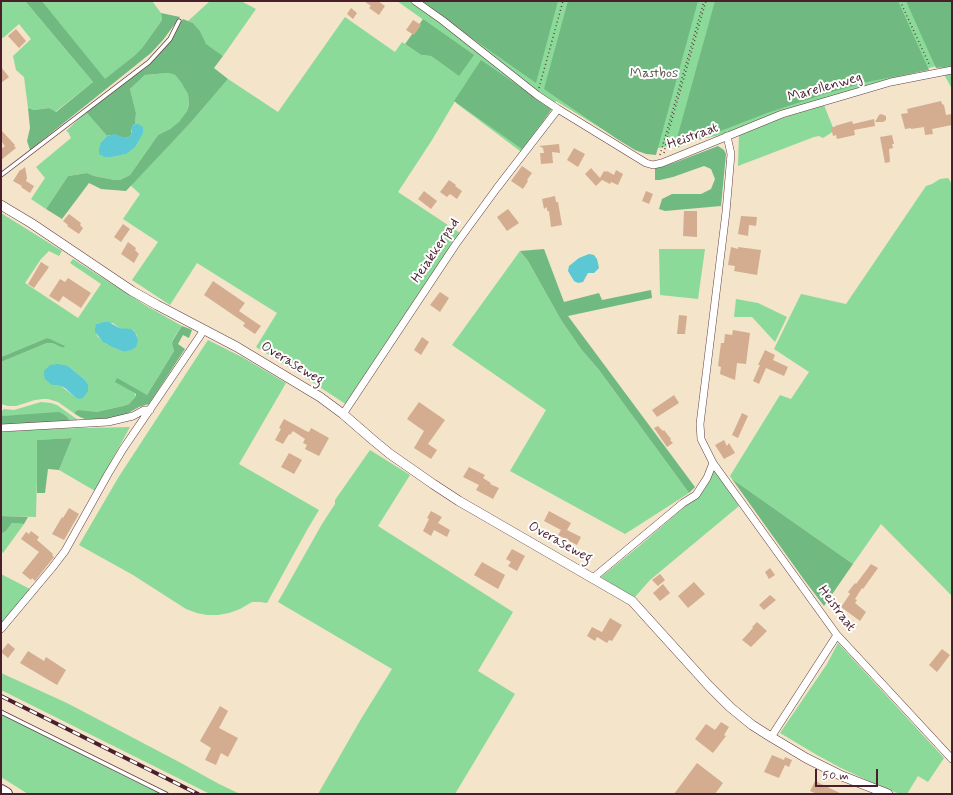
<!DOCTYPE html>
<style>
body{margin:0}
#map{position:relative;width:953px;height:795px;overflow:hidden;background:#f3e4ca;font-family:Mynerve,sans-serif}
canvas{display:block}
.frame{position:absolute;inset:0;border:2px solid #4a1f2b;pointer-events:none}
.scale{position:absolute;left:815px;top:769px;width:63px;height:18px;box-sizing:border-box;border:2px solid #4a1f2b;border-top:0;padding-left:5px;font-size:12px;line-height:14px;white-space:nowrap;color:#4a1f2b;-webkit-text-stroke:3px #fff;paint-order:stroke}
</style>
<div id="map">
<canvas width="953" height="795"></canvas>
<div class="frame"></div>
<div class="scale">50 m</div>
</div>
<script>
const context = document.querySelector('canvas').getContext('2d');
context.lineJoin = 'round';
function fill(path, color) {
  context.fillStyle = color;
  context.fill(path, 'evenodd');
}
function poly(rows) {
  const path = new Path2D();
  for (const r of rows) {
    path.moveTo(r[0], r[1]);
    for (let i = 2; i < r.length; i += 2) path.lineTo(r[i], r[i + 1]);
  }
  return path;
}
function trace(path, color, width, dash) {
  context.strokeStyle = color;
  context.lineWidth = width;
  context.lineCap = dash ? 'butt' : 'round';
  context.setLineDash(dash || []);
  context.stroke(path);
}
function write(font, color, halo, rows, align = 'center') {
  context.font = font + ' Mynerve,sans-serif';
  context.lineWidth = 4;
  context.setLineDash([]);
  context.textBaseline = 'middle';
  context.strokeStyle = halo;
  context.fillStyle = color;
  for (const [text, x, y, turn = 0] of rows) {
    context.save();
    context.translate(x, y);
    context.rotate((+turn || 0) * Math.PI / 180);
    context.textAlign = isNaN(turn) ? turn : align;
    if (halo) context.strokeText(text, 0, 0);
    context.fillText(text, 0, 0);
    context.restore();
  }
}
fill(poly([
 [1,1,25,1,93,82,55,112,49,108,34,110,28,108,24,77,16,70,13,56,31,39,19,24,3,38,1,36],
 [42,1,152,1,161,13,162,20,142,48,134,56,105,80],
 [210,1,241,1,256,9,223,56,205,44,200,31,193,23,188,21],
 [397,1,952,1,952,89,939,65,716,136,640,152,556,101,524,154,456,103,465,88,464,86,432,140,398,192,460,233,347,405,300,374,256,347,277,313,197,263,170,305,132,280,158,242,123,219,140,194,130,185,193,120,228,79,278,112,345,17,395,52,402,42,421,55,431,56,458,75,435,28],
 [168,73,175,75,182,82,188,94,189,105,187,111,179,123,170,129,158,135,130,175,120,180,115,180,94,176,87,173,68,176,46,209,31,199,45,178,36,167,71,138,68,132,66,131,86,112,107,136,101,142,105,157,112,157,125,154,138,124,135,124,136,113,130,89,145,75],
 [824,105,834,130,831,133,823,138,819,136,814,137,738,166,739,134,773,121],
 [948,178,952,184,952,596,881,524,853,564,732,479,730,476,780,395,791,399,809,372,774,349,801,294,846,304,926,186,932,184,940,179],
 [1,213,62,251,59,256,49,251,41,259,25,283,78,318,101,284,70,263,73,259,145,305,182,326,173,339,172,344,174,351,147,395,116,382,134,393,136,396,129,404,123,406,96,412,75,412,75,414,58,402,48,399,43,399,35,400,16,406,8,406,1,404,1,362,47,343,52,343,63,348,64,346,47,338,1,357],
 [98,323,113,323,119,328,133,330,135,332,137,336,134,349,124,352,106,344,97,336,95,328,97,324],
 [68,366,84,379,88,384,88,387,75,397,61,386,52,385],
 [659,249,705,249,698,299,660,295],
 [520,251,528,261,561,320,581,349,599,370,689,493,625,534,510,471,546,410,452,345],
 [736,299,758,303,787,317,775,342,752,317,734,317],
 [208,340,242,357,286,383,239,464,319,510,307,530,267,603,260,602,252,602,240,609,229,613,218,615,207,615,197,613,186,609,133,575,79,545,118,478],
 [41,402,51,403,57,405,78,420,70,421,28,415,1,416,1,412,4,409,14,410],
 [130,427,95,491,59,470,72,438,38,440,36,517,1,516,1,432,38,429],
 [370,450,410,475,378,526,513,612,478,671,515,694,455,794,318,794,361,719,392,669,278,602,322,524,335,504,335,500],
 [714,468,739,506,650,580,634,598,601,577,638,547,705,489],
 [12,523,24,524,3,553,1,551,1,534,6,531],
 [1,574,30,589,1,625],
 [838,643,944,758,928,782,918,776,907,794,900,794,879,786,839,767,817,755,780,733,827,664],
 [1,673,67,703,181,763,219,784,240,794,210,794,1,690],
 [1,714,126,777,161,794,28,794,1,777]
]), '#8bda99');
fill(poly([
 [25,1,42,1,105,79,134,56,142,48,162,20,161,13,180,17,163,40,151,53,30,150,27,141,30,128,28,108,34,110,49,108,56,112,93,82],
 [419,1,558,1,536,83],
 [568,1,698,1,656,155,646,154,635,150,617,139,544,89],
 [715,1,898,1,929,70,867,82,825,94,767,113,674,149],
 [906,1,952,1,952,66,936,68],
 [183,19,193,23,200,31,206,44,223,56,214,68,228,79,193,120,126,191,101,189,89,183,62,219,46,209,68,176,87,173,94,176,115,180,120,180,130,175,158,135,170,129,179,122,187,111,189,105,188,94,181,82,175,75,168,73,145,75,130,89,136,113,135,124,133,125,131,131,132,134,129,137,126,138,109,135,107,136,86,112,154,56,167,42],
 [423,19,474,55,459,76,431,56,421,55,405,44],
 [481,60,552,109,522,149,454,101],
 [718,146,724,150,726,154,721,206,665,211,659,209,662,199,672,194,701,194,711,189,715,179,711,169,704,166,673,177,660,180,655,180,655,167,665,166,679,161],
 [544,249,564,302,599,293,602,300,651,290,652,298,568,316,695,487,689,493,599,370,581,349,561,320,528,261,520,251],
 [182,326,190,329,192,330,189,338,183,335,178,344,185,349,149,404,139,407,123,416,105,419,85,419,80,417,75,414,75,412,78,410,96,412,123,406,129,404,136,396,136,394,115,382,117,378,147,395,174,351,172,344,173,340],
 [47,338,50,339,65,346,63,348,52,343,47,343,1,362,1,357],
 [59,412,63,414,67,417,70,421,1,425,1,416],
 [72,438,59,470,48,469,45,493,37,493,37,440],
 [732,479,853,564,824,606,805,581],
 [1,516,28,517,24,524,12,523,6,531,1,534]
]), '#70ba81');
fill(poly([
 [135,124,138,124,143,127,143,133,135,147,126,154,112,157,105,157,99,154,99,149,101,142,107,136,114,134,126,138,129,137,132,134,131,127],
 [589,254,594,255,597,259,599,268,594,273,588,273,583,282,578,283,574,281,568,271,569,266,579,258],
 [104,322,109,322,119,328,131,329,135,332,138,340,136,347,132,350,124,352,110,346,103,342,95,332,95,328,96,324],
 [58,364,68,366,84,379,88,384,88,391,83,398,79,399,75,397,65,388,61,386,52,385,45,379,44,375,44,371,50,365]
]), '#5cc8d3');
fill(poly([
 [364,1,378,1,385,6,379,15,369,8,371,6],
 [351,8,357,13,353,19,347,14],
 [413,20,421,25,414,35,406,30],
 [16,29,26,41,19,48,8,36],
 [1,67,9,77,1,83],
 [941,101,942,104,944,105,946,115,952,114,952,125,932,129,933,134,925,135,924,127,911,129,911,128,905,129,901,114,908,113,907,109],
 [881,114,886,116,886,120,883,122,875,122,879,115],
 [874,119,875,126,854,130,855,135,837,139,836,135,833,136,831,127,835,127,835,126,852,121,853,124],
 [1,130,15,145,14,146,16,148,1,160,1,149,5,146,1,141],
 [892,135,894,144,892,144,893,148,889,149,890,162,885,163,880,137],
 [559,144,560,153,552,152,553,163,541,164,540,153,544,153,543,148,539,146],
 [574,148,585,154,578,167,567,160],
 [522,166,532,173,527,180,528,181,523,189,511,181],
 [25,167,27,178,26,181,34,186,30,193,21,187,22,186,13,181,20,170,21,170],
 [591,168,600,178,604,171,606,172,607,171,614,175,616,170,623,174,618,185,611,182,610,184,602,180,596,186,585,174],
 [449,180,456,185,455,186,462,191,457,199,450,194,447,197,440,192],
 [424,191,437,201,431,209,418,199],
 [646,191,653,194,649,204,642,201],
 [555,196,556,202,558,202,562,225,551,227,549,211,547,211,547,207,544,209,542,199],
 [508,209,519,223,507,231,497,217],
 [684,211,697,211,697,237,683,236],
 [69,214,81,223,80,225,83,228,79,234,67,226,68,225,63,221],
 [741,216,757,217,756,226,749,225,748,236,738,234],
 [123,224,130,229,121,242,114,237],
 [128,242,136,248,135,250,139,254,134,263,121,254],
 [731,247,738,249,738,247,761,250,757,275,734,271,735,266,728,265],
 [41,262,49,267,34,288,28,284],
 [68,278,91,293,81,308,63,296,59,302,49,296,60,279,65,282],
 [213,281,245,303,239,311,261,326,255,334,243,326,245,323,204,295],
 [440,292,449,298,440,312,430,305],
 [679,315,687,316,685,334,677,334],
 [733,330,750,333,746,364,737,363,735,380,720,374,721,367,718,366,721,343,724,343,725,334,732,335],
 [422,337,429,342,421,355,414,350],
 [765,350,775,355,773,360,788,367,784,376,766,368,759,384,753,381,760,365,758,365],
 [674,395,679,403,657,417,652,410],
 [419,402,445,420,428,444,437,450,431,459,414,448,424,431,407,419],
 [742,413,748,416,738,438,732,435],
 [284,419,306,431,309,432,311,428,329,438,319,456,305,449,307,445,303,443,305,439,293,431,290,435,289,434,283,444,275,440,281,429,279,428],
 [658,426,663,431,664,430,671,439,670,440,673,443,667,447,654,428],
 [724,440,727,446,729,443,735,453,724,459,715,445],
 [289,453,302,460,294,474,281,467],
 [469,467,485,475,483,478,491,483,490,484,499,488,493,499,476,490,479,485,463,477],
 [69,508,79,514,64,540,52,534,62,517,63,518],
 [431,511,442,517,438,523,450,530,447,537,434,530,431,536,423,531,429,519,427,518],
 [549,511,571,523,567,530,581,537,577,545,558,535,561,530,544,521],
 [31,531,39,537,37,540,53,554,52,555,54,557,35,581,32,578,31,580,22,573,39,552,21,539,26,532,29,534],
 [512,549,525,556,517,571,508,566,511,562,506,559],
 [482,562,505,575,498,589,474,575],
 [871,564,878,568,863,589,862,588,855,599,857,600,855,603,866,612,860,621,841,607,850,594,848,592,855,583,856,584],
 [770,568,775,575,769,579,765,572],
 [660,574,665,580,658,586,652,580],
 [694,582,705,594,688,608,678,596],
 [663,584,670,593,660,601,653,593],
 [770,595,776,600,764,610,759,605],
 [610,618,622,625,612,641,609,640,607,643,597,637,595,641,587,636,592,627,602,632],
 [757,622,767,631,751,647,742,640,753,628,752,627],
 [8,643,15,649,8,658,1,652],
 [942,649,950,655,937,672,929,665],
 [28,651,44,661,46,657,66,670,57,685,20,663],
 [220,706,228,711,219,728,238,738,228,757,221,753,216,765,205,760,211,748,200,741],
 [721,722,729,727,724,735,726,736,713,753,695,739,706,724,715,730],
 [772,755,784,760,785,757,792,760,789,767,785,765,779,778,764,772],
 [697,763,723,783,715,794,674,794],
 [815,781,842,794,817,794,810,791]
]), '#d4ad90');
const service = poly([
 [1,175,149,62,170,39,179,21],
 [1,712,166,794]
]);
const minor = poly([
 [415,1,442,20,537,95,558,109,646,163,653,165,662,163,782,114,891,82,952,70],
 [727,136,731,154,726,212,700,424,701,439,713,463,837,635,952,759],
 [343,414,456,244,497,188,558,109],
 [1,428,108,422,133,416,144,410,150,410],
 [593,578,683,503,696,495,707,478,713,463],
 [1,629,52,568,65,551,108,474,123,449,204,330],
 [771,737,837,635]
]);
const tertiary = poly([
 [1,205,31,223,132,291,157,305,237,347,320,397,343,414,373,440,390,454,433,484,459,501,632,601,709,686,730,707,752,725,771,737,806,758,842,776,888,794]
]);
const motorway = poly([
 [1,791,6,794]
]);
trace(service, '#633d43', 5);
trace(minor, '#633d43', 8);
trace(tertiary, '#633d43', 10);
trace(motorway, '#633d43', 14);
trace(poly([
 [900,1,930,66],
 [539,88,563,1],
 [664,153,669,130,706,1],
 [660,155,704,1]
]), '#633d43', 1.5, [1, 3]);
trace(service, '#fff', 3.5);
trace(minor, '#fff', 7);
trace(tertiary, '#fff', 9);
trace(motorway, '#fff', 12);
const rail = poly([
 [1,696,198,794]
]);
trace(rail, '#4a1f2b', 4);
trace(rail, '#fff', 2.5, [8]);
write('14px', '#5e574c', '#fff', [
 ["Mastbos",654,74]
]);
write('14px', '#4a1f2b', '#fff', [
 ["Marellenweg",825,88,-16],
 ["Heistraat",693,137,-20],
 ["Heiakkerpad",436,251,-56],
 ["Overaseweg",292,364,31],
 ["Overaseweg",560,543,29],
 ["Heistraat",836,609,53]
]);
</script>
